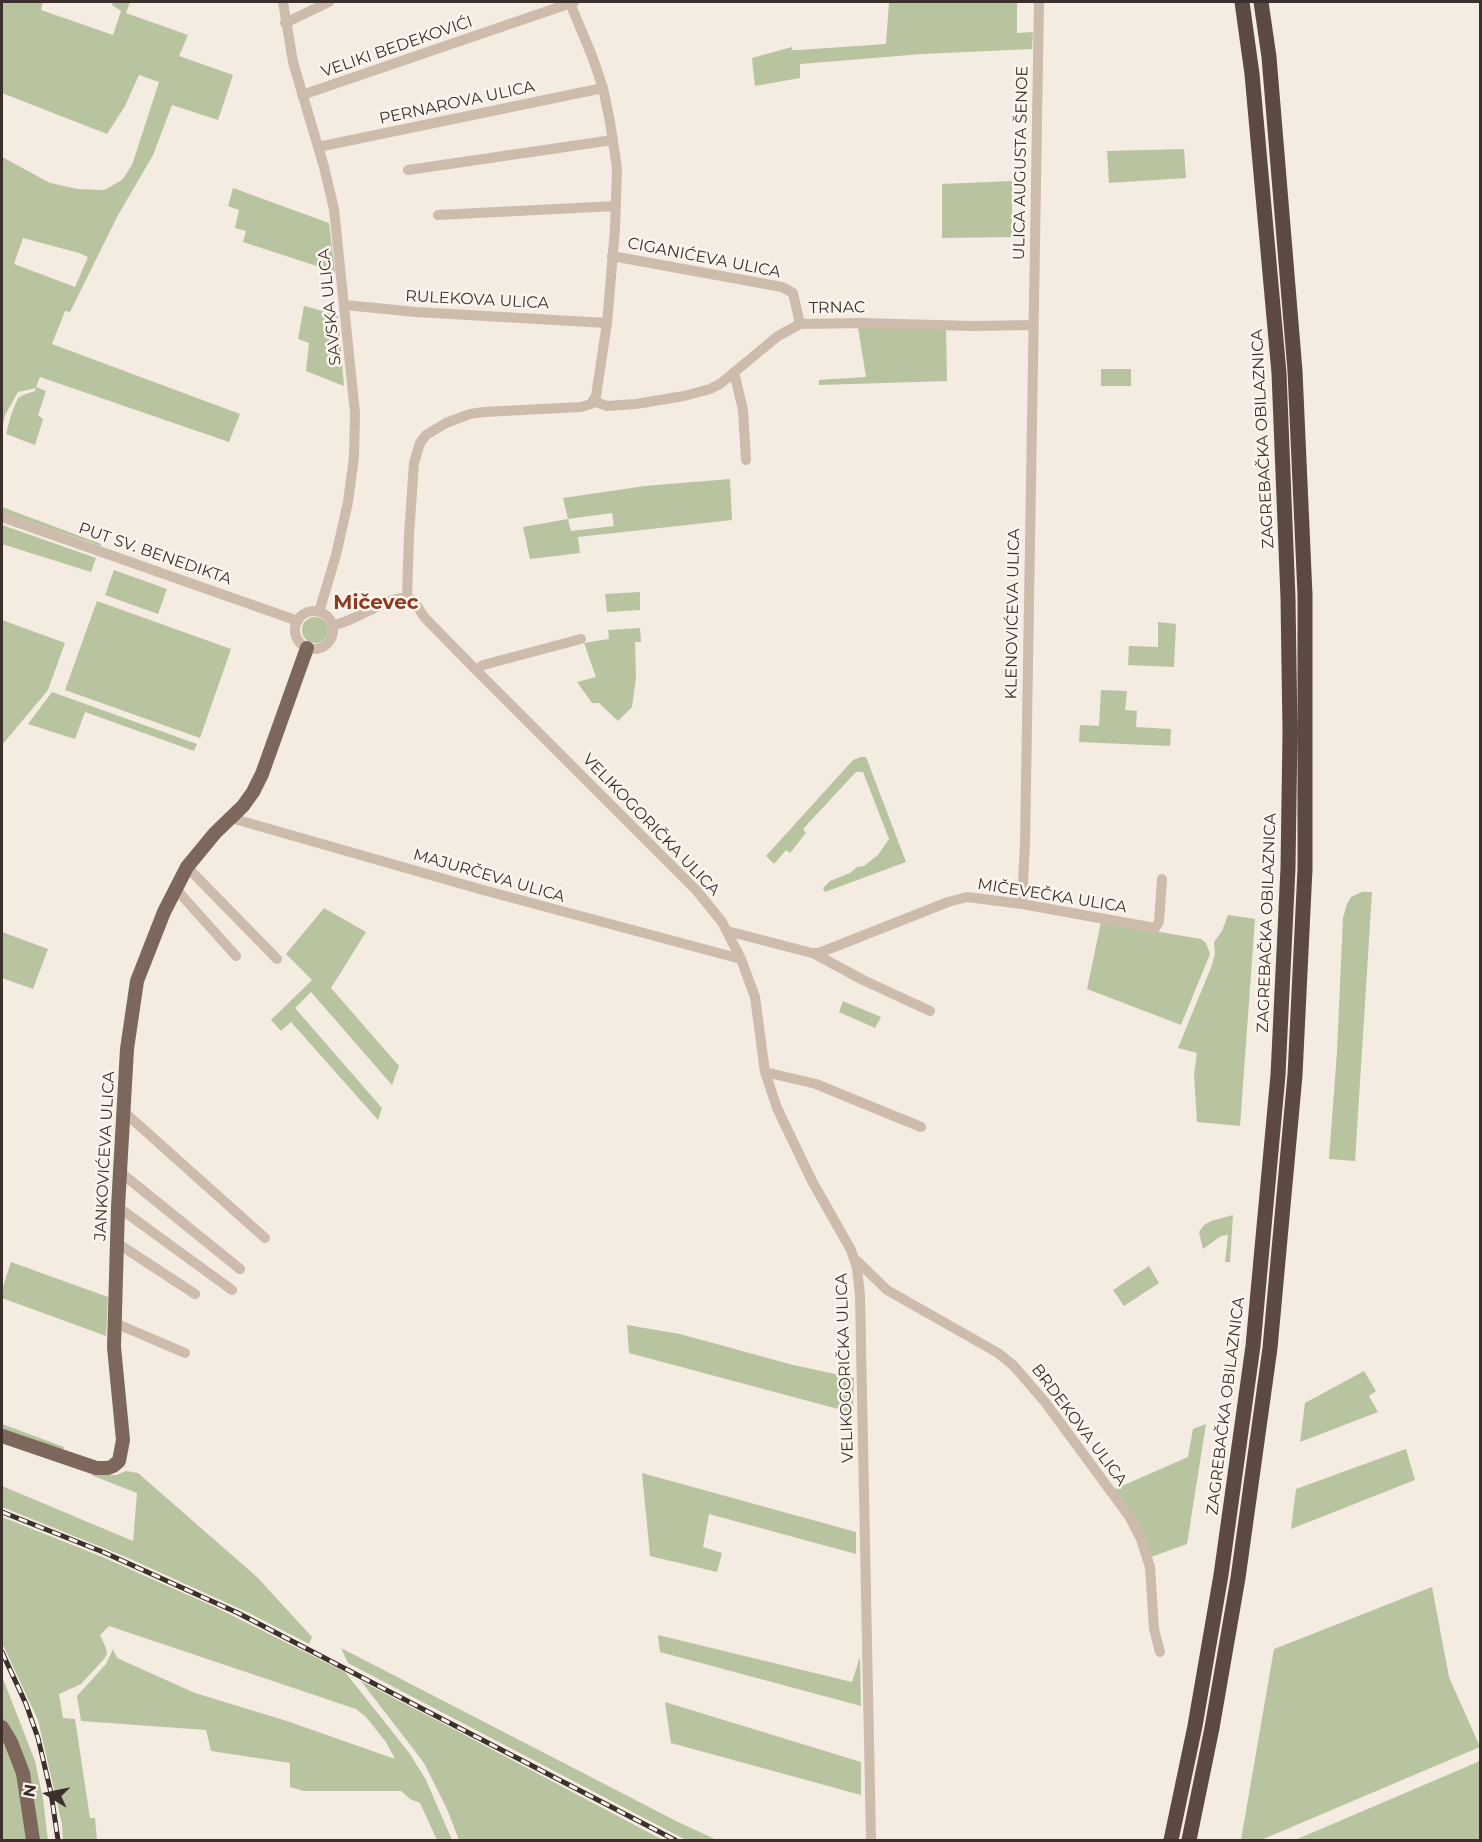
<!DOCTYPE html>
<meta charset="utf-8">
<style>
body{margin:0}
#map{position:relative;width:1482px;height:1842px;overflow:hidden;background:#f4ebe1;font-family:Montserrat,sans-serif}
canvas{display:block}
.frame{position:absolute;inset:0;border:3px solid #3b302b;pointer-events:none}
.north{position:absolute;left:18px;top:1764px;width:60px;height:60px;-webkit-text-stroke:4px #fbf5ee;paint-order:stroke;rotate:280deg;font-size:16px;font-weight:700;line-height:24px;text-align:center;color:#3b302b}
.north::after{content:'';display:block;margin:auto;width:21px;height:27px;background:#3b302b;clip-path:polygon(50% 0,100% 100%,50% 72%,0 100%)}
</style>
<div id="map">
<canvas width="1482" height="1842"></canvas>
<div class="frame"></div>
<div class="north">N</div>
</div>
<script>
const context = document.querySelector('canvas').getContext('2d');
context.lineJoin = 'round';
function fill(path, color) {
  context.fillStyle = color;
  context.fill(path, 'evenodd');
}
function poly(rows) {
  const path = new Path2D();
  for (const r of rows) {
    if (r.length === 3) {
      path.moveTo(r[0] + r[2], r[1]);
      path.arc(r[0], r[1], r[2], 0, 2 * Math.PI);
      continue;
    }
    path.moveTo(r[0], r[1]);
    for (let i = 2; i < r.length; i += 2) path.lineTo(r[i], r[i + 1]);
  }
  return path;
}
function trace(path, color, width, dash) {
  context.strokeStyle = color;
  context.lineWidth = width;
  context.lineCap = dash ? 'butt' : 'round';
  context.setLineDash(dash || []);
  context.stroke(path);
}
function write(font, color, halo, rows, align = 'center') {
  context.font = font + ' Montserrat,sans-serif';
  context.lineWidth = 5;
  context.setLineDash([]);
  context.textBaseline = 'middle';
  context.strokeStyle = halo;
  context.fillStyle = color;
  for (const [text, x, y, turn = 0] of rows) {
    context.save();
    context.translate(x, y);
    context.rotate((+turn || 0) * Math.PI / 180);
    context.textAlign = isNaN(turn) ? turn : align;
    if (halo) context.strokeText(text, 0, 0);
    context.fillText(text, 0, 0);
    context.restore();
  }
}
fill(poly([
 [2,2,43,2,41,10,113,35,121,11,112,5,113,2,130,2,126,13,188,35,179,56,233,75,218,120,172,105,153,155,117,217,70,312,65,311,52,344,240,414,229,442,40,377,36,387,46,391,38,415,43,419,35,445,6,434,11,415,18,398,23,395,35,391,36,388,18,392,5,415,2,429,2,157,50,183,78,189,104,190,122,180,132,165,159,82,139,75,125,106,107,134,2,93],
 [23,238,79,253,88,257,75,287,14,264],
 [889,2,1017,2,1017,33,1033,32,1032,49,922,54,800,64,800,78,755,86,752,58,792,47,792,50,799,50,886,44],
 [1184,149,1186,178,1109,183,1107,151],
 [1012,181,1012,237,942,238,942,184],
 [233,188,329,223,335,272,243,242,246,231,235,228,239,210,228,206],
 [304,306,338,315,344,386,306,371,309,343,298,339],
 [858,327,946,328,947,381,819,385,819,380,866,377],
 [1101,369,1131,369,1131,386,1101,386],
 [730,479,732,520,578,537,580,553,530,559,523,527,568,519,563,498,645,486],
 [612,513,614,526,571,531,568,519],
 [2,507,101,544,101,546,2,512],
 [2,525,96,558,91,572,2,544],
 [114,570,167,589,158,614,105,595],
 [640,592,640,610,607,612,605,594],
 [97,601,231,649,200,738,65,690],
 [315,630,13],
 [2,620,65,643,48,690,2,745],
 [1158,622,1176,624,1174,667,1128,665,1129,646,1158,647],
 [640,628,641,642,635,642,636,678,632,707,618,721,599,703,592,703,577,682,596,677,584,643,609,639,608,630],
 [1101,690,1127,691,1125,710,1137,711,1136,727,1171,729,1170,746,1079,742,1080,725,1099,726],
 [52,692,197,744,194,751,85,712,75,739,28,724],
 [861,757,866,757,906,862,825,892,823,888,830,881,850,873,857,867,864,866,878,855,889,839,863,772,856,772,803,829,806,833,790,853,786,850,774,864,766,856,853,760],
 [1362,892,1372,892,1355,1161,1329,1159,1337,1052,1343,918,1347,904,1351,897],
 [324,908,366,932,331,988,399,1066,392,1085,311,992,295,1008,382,1108,378,1120,291,1022,281,1031,271,1020,312,980,286,954],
 [1228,915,1255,919,1240,1126,1197,1122,1194,1074,1197,1053,1178,1048,1212,965,1215,954,1214,942,1222,931],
 [1101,922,1201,939,1206,943,1210,954,1181,1025,1087,989],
 [2,932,48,949,33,989,2,978],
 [843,1001,881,1017,875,1028,839,1012],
 [1233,1215,1230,1262,1225,1262,1228,1235,1221,1236,1203,1249,1199,1232,1204,1225,1211,1221],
 [11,1262,108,1297,106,1336,2,1298,2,1290],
 [1149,1266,1159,1283,1124,1306,1113,1290],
 [627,1325,680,1334,793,1365,854,1378,853,1413,629,1353],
 [1364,1371,1376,1391,1369,1396,1378,1412,1300,1442,1305,1403],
 [2,1424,64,1447,63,1451,2,1430],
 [1206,1424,1187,1544,1151,1557,1115,1489,1188,1457,1193,1429],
 [1406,1449,1415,1480,1291,1529,1296,1489],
 [126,1471,138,1473,257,1577,312,1637,309,1644,249,1613,126,1557,2,1507,2,1486,133,1541,137,1493,91,1475,116,1475],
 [642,1473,856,1532,856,1554,709,1514,703,1547,722,1553,717,1572,650,1556],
 [2,1517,100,1556,215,1607,345,1672,410,1754,426,1780,452,1840,437,1840,420,1803,410,1799,401,1791,304,1791,290,1787,290,1763,211,1751,206,1730,81,1721,77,1696,106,1664,113,1649,117,1658,195,1693,287,1721,395,1759,386,1742,366,1717,356,1709,109,1626,100,1635,106,1648,107,1654,104,1659,81,1684,59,1694,63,1718,75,1719,90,1818,95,1818,97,1840,63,1840,62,1824,38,1720,2,1643],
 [1432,1587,1449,1677,1480,1747,1261,1840,1241,1840,1274,1649],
 [658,1635,852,1682,860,1657,861,1706,660,1652],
 [341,1648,678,1822,717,1840,686,1840,363,1671,348,1663],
 [2,1676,35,1761,43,1799,48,1840,38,1840,7,1724,2,1718],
 [361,1681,459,1732,663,1840,459,1840,447,1809,424,1763],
 [665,1702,861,1762,861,1795,671,1743],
 [2,1738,14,1762,21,1792,28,1840,2,1840],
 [1480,1761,1480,1840,1295,1840]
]), '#b8c4a0');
trace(poly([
 [283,2,293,62,324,167,334,209,355,413,354,457,348,502,336,555,319,612],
 [285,23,329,2],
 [302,95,574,2],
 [318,147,603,88],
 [408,170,613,140],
 [438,215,616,206],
 [612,256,782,287,793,293,800,324],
 [345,305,416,312,607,323],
 [734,372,743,410,746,460],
 [593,401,607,406,636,404,684,396,710,389,720,384,778,336,800,324,860,323,974,326,1033,325],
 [2,517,298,621],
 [407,597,413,600,425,618,476,670,697,891,722,922,741,959,755,997,765,1072,777,1108,812,1181,851,1250,857,1268,860,1296,871,1840],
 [407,597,409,535,414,463,420,443,426,435,446,423,470,414,484,412,581,407,591,404,596,396,607,323,615,229,617,168,610,122,603,88,592,56,570,3],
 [314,630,19],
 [332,626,347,621,392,600,407,597],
 [476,670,483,665,581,639],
 [231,818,483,890,741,959],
 [187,867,277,959],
 [175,888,236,956],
 [1022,904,1025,843,1039,2],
 [727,931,812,953,819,953,948,902,967,897,1022,904,1155,928,1159,922,1162,879],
 [813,953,863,980,930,1011],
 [765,1072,816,1084,921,1127],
 [123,1111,265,1238],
 [120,1172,240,1269],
 [118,1207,232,1290],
 [117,1243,195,1294],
 [856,1260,887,1290,998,1353,1013,1365,1045,1402,1129,1516,1141,1539,1150,1567,1154,1629,1160,1652],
 [115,1323,185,1353]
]), '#cdbbac', 10);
trace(poly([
 [2,1436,96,1468,108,1468,113,1466,119,1461,123,1440,114,1347,118,1207,127,1049,137,981,164,912,187,867,215,833,243,806,253,792,262,774,307,648],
 [2,1727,11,1742,23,1773,33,1840]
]), '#7d675c', 14);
trace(poly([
 [1171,1840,1195,1726,1221,1575,1253,1346,1278,1075,1288,868,1290,732,1288,598,1279,373,1252,74,1242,2],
 [1189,1840,1212,1728,1238,1578,1270,1348,1295,1075,1305,869,1305,595,1295,371,1269,57,1261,2]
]), '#5c4a42', 15);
const rail = poly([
 [2,1512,103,1552,238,1613,675,1840],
 [2,1652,26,1704,38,1738,51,1793,58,1840]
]);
trace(rail, '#3b302b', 5);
trace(rail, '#fbf5ee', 3, [9]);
write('16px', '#3b302b', '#fbf5ee', [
 ["VELIKI BEDEKOVIĆI",397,47,-19],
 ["PERNAROVA ULICA",457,103,-12],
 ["ULICA AUGUSTA ŠENOE",1021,163,-89],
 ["CIGANIĆEVA ULICA",704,258,11],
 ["RULEKOVA ULICA",477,300,3],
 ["SAVSKA ULICA",330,307,-96],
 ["TRNAC",837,308,-1],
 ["ZAGREBAČKA OBILAZNICA",1263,439,-93],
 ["PUT SV. BENEDIKTA",155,554,19],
 ["KLENOVIĆEVA ULICA",1013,614,-89],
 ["VELIKOGORIČKA ULICA",651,825,46],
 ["MAJURČEVA ULICA",489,876,16],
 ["MIČEVEČKA ULICA",1052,896,9],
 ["ZAGREBAČKA OBILAZNICA",1267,923,-88],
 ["JANKOVIĆEVA ULICA",105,1156,-87],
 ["VELIKOGORIČKA ULICA",845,1368,-92],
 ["ZAGREBAČKA OBILAZNICA",1226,1406,-83],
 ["BRDEKOVA ULICA",1079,1425,53]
]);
write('bold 20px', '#8c3b22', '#fbf5ee', [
 ["Mičevec",376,603]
]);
</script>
